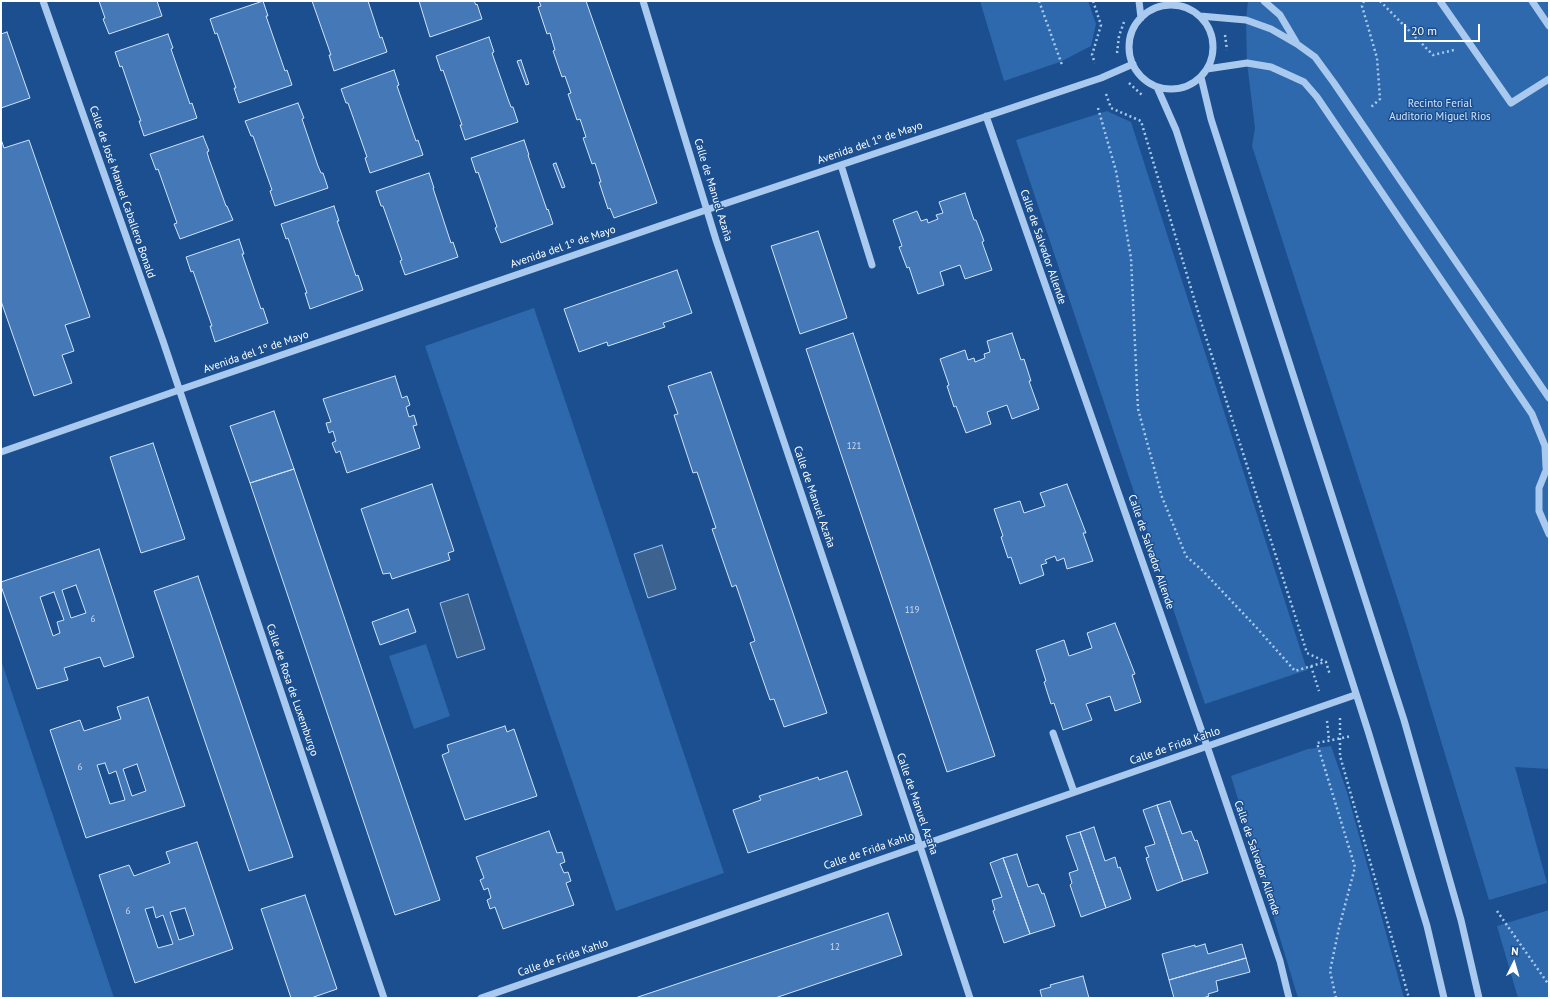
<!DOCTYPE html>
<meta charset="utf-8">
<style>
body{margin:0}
#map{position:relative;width:1550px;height:999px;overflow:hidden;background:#1b4f8f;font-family:"PT Sans",sans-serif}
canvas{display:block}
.frame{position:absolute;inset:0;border:2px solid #fff;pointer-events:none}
.north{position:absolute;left:1494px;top:943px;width:40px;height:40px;-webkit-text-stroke:3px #1b4f8f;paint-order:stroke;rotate:5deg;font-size:11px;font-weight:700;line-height:16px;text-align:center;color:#fff}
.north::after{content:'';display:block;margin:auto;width:14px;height:18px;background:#fff;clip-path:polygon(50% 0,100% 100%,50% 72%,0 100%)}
.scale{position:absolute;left:1404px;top:24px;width:76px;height:18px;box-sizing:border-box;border:2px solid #fff;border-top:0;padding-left:5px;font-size:12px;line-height:14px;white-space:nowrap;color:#fff;-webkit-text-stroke:3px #1b4f8f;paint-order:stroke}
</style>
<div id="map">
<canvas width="1550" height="999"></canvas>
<div class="frame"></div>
<div class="north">N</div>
<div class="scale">20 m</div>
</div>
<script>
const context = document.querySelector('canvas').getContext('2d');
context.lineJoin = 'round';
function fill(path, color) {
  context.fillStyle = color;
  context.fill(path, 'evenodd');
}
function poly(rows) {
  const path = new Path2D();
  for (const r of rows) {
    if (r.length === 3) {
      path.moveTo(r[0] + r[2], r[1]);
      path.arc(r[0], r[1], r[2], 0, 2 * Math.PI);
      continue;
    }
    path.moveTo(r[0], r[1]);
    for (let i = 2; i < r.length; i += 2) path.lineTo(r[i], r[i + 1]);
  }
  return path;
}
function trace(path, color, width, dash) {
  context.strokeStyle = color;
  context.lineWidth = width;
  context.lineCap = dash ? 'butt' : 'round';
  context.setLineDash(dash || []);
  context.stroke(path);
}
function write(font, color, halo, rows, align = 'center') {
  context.font = font + ' "PT Sans",sans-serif';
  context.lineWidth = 3;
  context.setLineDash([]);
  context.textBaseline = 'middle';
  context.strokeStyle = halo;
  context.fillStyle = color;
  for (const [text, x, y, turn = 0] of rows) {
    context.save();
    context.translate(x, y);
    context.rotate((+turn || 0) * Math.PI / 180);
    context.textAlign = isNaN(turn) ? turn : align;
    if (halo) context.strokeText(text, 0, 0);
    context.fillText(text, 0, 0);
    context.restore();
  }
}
fill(poly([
 [980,1,1088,1,1096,24,1091,46,1060,62,1004,81],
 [1248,1,1549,1,1549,769,1515,767,1547,883,1489,900,1406,625,1252,146,1255,128,1247,63,1246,20],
 [1107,111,1131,122,1307,670,1205,704,1016,140],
 [534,308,724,873,616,911,425,346],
 [426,644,450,716,414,729,389,656],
 [1,660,114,998,1,998],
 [1331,746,1347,792,1404,998,1298,998,1231,776,1308,749],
 [1549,910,1549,998,1518,998,1497,926]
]), '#2e69ad');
const water = poly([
 [662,545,676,589,648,598,634,554,662,545],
 [468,594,485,649,457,658,440,603,468,594]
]);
fill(water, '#3c6290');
trace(water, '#9cc4f0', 1);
const building = poly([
 [99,1,157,1,162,16,109,34,103,19,105,18,99,1],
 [263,1,268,16,266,16,285,71,287,70,292,85,239,103,234,88,236,88,217,33,215,34,210,19,263,1],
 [312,1,368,1,380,38,382,37,387,52,334,71,329,55,331,55,312,1],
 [419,1,474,1,476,5,477,4,482,19,430,37,419,1],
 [539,1,586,1,657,203,614,218,610,208,608,209,599,182,601,182,595,163,592,164,583,138,586,137,580,119,577,120,568,94,571,93,565,76,562,77,553,51,555,50,550,33,547,34,538,7,541,6,539,1],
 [7,32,30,98,1,108,1,34,7,32],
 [168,34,173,48,171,49,190,104,192,103,197,118,144,136,139,121,141,121,138,113,122,66,120,67,115,52,168,34],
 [489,37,494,52,492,53,508,99,511,107,513,107,518,122,465,140,460,125,462,125,443,70,441,71,436,56,489,37],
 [521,60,529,84,526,85,517,61,521,60],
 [394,70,399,85,397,86,416,141,418,140,423,155,370,173,365,158,367,157,348,103,346,103,341,89,394,70],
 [298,103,304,118,302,119,318,166,321,173,323,173,328,188,275,206,270,191,272,190,253,136,251,136,245,121,298,103],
 [203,136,209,151,207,152,209,159,226,206,227,206,233,220,180,239,174,224,177,223,158,169,156,170,150,154,203,136],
 [1,139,4,148,29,140,90,317,65,325,74,351,62,355,72,383,34,396,1,301,1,139],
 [524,140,529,155,528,155,547,210,548,209,553,224,501,243,495,228,497,227,478,172,476,173,471,158,524,140],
 [556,163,565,187,562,188,553,164,556,163],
 [429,173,434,188,433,188,451,243,453,242,458,257,405,275,400,261,402,260,383,206,381,206,376,191,429,173],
 [965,193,974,220,976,220,984,241,982,242,992,270,965,279,960,265,940,272,944,285,918,294,909,267,907,268,899,247,902,246,893,220,917,211,921,221,927,219,928,223,938,219,936,215,943,213,939,202,965,193],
 [334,206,339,221,337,221,356,276,358,275,363,290,310,309,305,293,307,293,288,238,286,239,281,224,334,206],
 [818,231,847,318,800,334,771,246,818,231],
 [239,239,244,254,242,254,261,309,263,308,268,323,215,342,210,326,212,326,193,271,191,272,186,257,239,239],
 [677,270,692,313,663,323,665,327,608,346,607,342,579,352,564,309,677,270],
 [853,333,995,756,947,772,806,349,853,333],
 [1012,333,1021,360,1024,359,1031,381,1029,381,1039,409,1012,419,1007,405,987,412,991,424,966,433,956,406,954,407,947,386,949,385,940,359,965,350,968,360,974,358,975,362,985,358,984,354,990,352,987,341,1012,333],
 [711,372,827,713,784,727,774,699,770,700,750,643,755,641,736,585,732,587,712,529,716,528,697,472,693,473,674,415,678,414,668,386,711,372],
 [395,376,402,398,407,396,410,405,406,407,409,417,414,415,417,425,413,426,420,448,347,473,340,451,336,453,332,443,336,441,333,431,329,433,326,423,331,422,323,399,395,376],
 [274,411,294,469,250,483,230,426,274,411],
 [153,443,185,539,141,553,110,457,153,443],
 [294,469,440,900,395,915,250,483,294,469],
 [432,484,454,551,448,553,450,560,392,579,390,573,383,574,361,509,432,484],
 [1067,484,1086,533,1083,533,1093,561,1067,569,1064,558,1057,561,1055,556,1045,560,1047,563,1041,565,1044,575,1020,584,1011,557,1008,558,1001,537,1003,536,994,509,1020,501,1024,513,1045,506,1040,493,1067,484],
 [99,549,134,657,104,667,100,657,64,668,68,680,37,689,1,586,1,582,99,549],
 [76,585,86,613,71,618,62,590,76,585],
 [54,592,64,620,57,622,60,633,53,636,40,597,54,592],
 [198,576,293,857,249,871,154,591,198,576],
 [408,609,416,632,380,645,372,622,408,609],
 [1115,623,1135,674,1132,675,1141,702,1115,711,1110,696,1086,704,1092,720,1063,730,1054,703,1051,704,1044,682,1046,681,1036,650,1064,640,1069,656,1092,648,1087,633,1115,623],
 [148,697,185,806,86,838,50,730,80,720,84,731,121,719,117,707,148,697],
 [105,763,109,774,116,771,125,800,110,804,97,765,105,763],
 [137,764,146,791,132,796,123,769,137,764],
 [505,726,507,732,514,729,537,796,465,820,442,755,449,752,447,745,505,726],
 [847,771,862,815,748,853,733,810,761,800,759,796,818,777,819,780,847,771],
 [1170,801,1182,834,1191,831,1195,841,1197,840,1208,873,1183,881,1157,805,1170,801],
 [1157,805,1183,881,1157,891,1146,858,1149,857,1145,847,1155,844,1143,810,1157,805],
 [1094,827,1105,861,1115,857,1118,868,1120,867,1131,899,1106,908,1080,832,1094,827],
 [549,831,557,853,562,852,565,862,560,864,564,873,568,872,571,881,566,883,574,905,503,929,495,907,490,909,487,900,491,898,488,888,484,890,480,880,484,878,476,857,549,831],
 [1080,832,1106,908,1081,917,1070,885,1072,883,1069,873,1078,870,1066,836,1080,832],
 [197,842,233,949,135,983,99,875,129,865,134,876,170,863,166,852,197,842],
 [153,907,156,918,163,915,173,944,158,948,145,909,153,907],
 [185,908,194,935,179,940,170,912,185,908],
 [1017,854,1028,887,1038,884,1042,894,1044,893,1055,926,1030,934,1003,858,1017,854],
 [1003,858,1030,934,1004,943,993,911,995,910,992,900,1002,897,990,863,1003,858],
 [305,895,337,989,311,998,291,998,261,909,305,895],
 [888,913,902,955,775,998,635,998,888,913],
 [1205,944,1208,954,1242,944,1246,958,1169,980,1162,954,1195,945,1195,947,1205,944],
 [1246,958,1250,972,1216,981,1218,991,1208,994,1209,996,1203,998,1174,998,1169,980,1246,958],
 [1083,976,1089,998,1042,998,1040,990,1051,987,1050,985,1083,976]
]);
fill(building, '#4478b7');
trace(building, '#cfe3fa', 1);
trace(poly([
 [1039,1,1062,65],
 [1093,1,1101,25,1092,55,1095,63],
 [1364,1,1362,6,1377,58,1380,99,1370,108],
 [1380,1,1433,55,1454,50],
 [1225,35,1227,50],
 [1117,53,1119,36,1124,22],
 [1129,83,1142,95],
 [1106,94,1111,108,1141,121,1202,325,1307,653,1326,662,1330,675],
 [1098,108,1116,171,1131,258,1138,409,1162,497,1186,556,1203,571,1256,627,1295,671,1325,662],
 [1311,666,1319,691],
 [1340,718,1340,756,1409,998],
 [1327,721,1329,740],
 [1497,911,1549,985],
 [1336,998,1330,971,1339,928,1355,867,1317,743,1352,736]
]), '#a9c9ee', 2.5, [2, 3]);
trace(poly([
 [43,1,163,341,384,998],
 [643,1,716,240,920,846,970,998],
 [1139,1,1141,18],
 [1264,1,1280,15,1296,42],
 [1440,1,1511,103,1549,79],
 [1532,1,1549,26],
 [1171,47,42],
 [1200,16,1246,20,1271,29,1297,44,1315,57,1334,83,1549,398],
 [1207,69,1247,63,1271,67,1304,82,1317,97,1532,414,1545,446,1546,467],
 [1201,77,1211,119,1404,720,1461,920,1479,998],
 [1157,87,1176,130,1368,731,1427,926,1444,998],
 [986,116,1207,746,1280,961,1289,998],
 [841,165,872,265],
 [1,452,179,390,706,210,1101,78,1133,64],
 [1549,463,1539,488,1539,511,1549,534],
 [1053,733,1074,792],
 [481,998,1355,695]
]), '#a9c9ee', 7);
write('9px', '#d0dded', null, [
 ["121",854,446],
 ["119",912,610],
 ["6",93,619],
 ["6",80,767],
 ["6",128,911],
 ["12",835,947]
]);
write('11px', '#cfe3fa', '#1b4f8f', [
 ["Recinto Ferial",1440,104],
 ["Auditorio Miguel Rios",1440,117]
]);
write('11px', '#fff', '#1b4f8f', [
 ["Avenida del 1º de Mayo",870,143,-19],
 ["Calle de Manuel Azaña",713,190,73],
 ["Calle de José Manuel Caballero Bonald",122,192,71],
 ["Avenida del 1º de Mayo",563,247,-19],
 ["Calle de Salvador Allende",1043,247,71],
 ["Avenida del 1º de Mayo",256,352,-19],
 ["Calle de Manuel Azaña",814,497,71],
 ["Calle de Salvador Allende",1151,552,71],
 ["Calle de Rosa de Luxemburgo",292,690,71],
 ["Calle de Frida Kahlo",1175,746,-19],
 ["Calle de Manuel Azaña",917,804,71],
 ["Calle de Frida Kahlo",869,851,-19],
 ["Calle de Salvador Allende",1257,858,71],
 ["Calle de Frida Kahlo",563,958,-19]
]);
</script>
